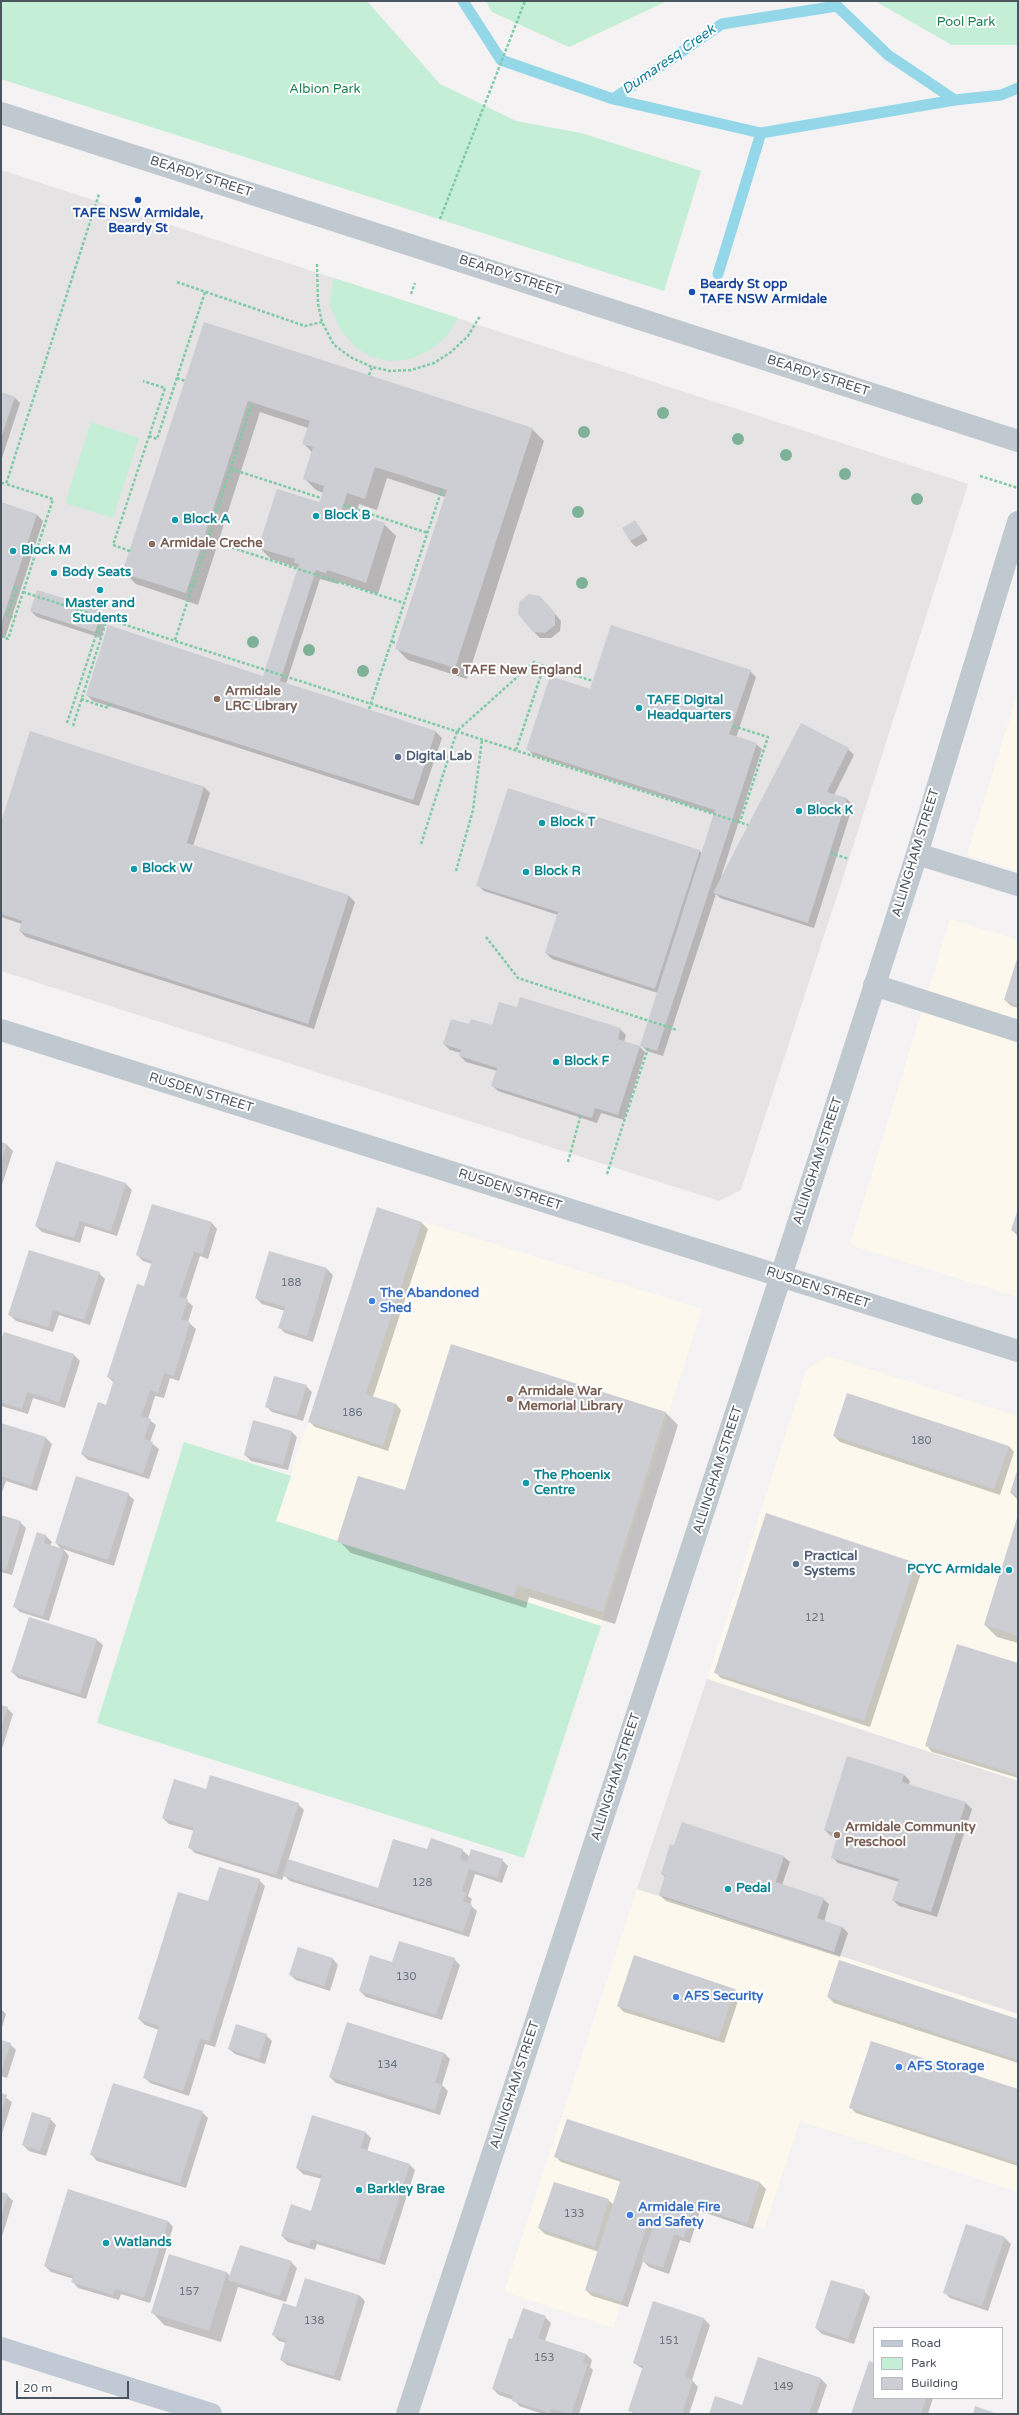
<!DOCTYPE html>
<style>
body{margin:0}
#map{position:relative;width:1019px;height:2415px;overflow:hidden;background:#f4f2f2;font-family:"Varela Round",sans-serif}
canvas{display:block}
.frame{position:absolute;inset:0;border:2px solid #4b555f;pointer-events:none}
.legend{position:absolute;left:873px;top:2327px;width:130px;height:72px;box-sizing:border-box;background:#fff;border:1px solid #b7bbbf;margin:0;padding:5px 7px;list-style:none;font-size:12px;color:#4b555f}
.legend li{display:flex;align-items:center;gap:8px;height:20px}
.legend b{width:20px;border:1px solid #b7bbbf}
.scale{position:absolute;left:16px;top:2381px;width:113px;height:18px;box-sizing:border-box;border:2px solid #4b555f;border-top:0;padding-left:5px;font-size:12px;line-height:14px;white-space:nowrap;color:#4b555f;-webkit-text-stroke:3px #fff;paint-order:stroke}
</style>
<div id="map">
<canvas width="1019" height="2415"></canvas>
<div class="frame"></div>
<ul class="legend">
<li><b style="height:5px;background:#c1cad4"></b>Road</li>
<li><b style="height:11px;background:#c4eed5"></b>Park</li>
<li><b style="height:11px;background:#ccced4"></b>Building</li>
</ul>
<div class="scale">20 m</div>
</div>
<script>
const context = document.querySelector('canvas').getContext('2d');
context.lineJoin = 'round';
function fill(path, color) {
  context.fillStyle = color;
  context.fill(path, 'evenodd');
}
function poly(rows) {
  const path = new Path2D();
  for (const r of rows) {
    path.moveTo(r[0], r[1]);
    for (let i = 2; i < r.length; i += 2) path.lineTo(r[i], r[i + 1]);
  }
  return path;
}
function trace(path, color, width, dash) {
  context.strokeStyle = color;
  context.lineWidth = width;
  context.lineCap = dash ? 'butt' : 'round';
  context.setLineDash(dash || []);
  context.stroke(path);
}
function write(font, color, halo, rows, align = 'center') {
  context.font = font + ' "Varela Round",sans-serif';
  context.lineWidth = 4;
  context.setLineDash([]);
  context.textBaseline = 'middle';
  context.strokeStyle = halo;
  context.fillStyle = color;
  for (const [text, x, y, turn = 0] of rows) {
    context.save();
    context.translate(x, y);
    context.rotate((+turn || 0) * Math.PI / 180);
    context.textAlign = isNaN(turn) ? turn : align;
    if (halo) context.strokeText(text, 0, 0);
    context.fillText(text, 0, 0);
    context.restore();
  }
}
fill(poly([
 [1018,692,1018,871,967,855],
 [950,919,1018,940,1018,1297,850,1245],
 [377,1207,702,1309,601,1626,276,1521],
 [828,1356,1018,1416,1018,1781,707,1679,806,1370],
 [637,1889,1018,2014,1018,2192,800,2121,764,2229,657,2194,613,2328,504,2292]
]), '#fcf8ee');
fill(poly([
 [1,170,968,484,849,859,741,1190,719,1201,1,971],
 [707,1679,1018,1781,1018,2014,637,1889]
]), '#e5e3e4');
fill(poly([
 [1,1,367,1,440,84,516,121,581,133,701,171,664,291,1,79],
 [486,1,667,1,569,47,492,12],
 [875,1,1018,1,1018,45,952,45],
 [334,278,458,318,447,336,430,350,410,359,391,361,372,357,356,348,340,329,329,303],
 [91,422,139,438,113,518,65,503],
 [184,1442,291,1476,276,1521,601,1626,524,1858,97,1723]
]), '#c4eed5');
fill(poly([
 [205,323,532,429,544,441,467,679,408,660,396,648,445,497,387,478,377,510,359,504,356,515,384,524,396,536,378,594,339,582,338,584,320,579,286,684,436,732,442,738,419,806,93,701,87,695,264,677,299,568,271,559,259,547,320,503,323,493,316,490,304,478,312,452,303,443,308,428,260,412,198,605,136,584,124,572],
 [1,393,14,397,20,403,1,461],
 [1,503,37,515,43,521,5,638,1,637],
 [635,521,648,540,636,547,630,541],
 [546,603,561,621,560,631,551,638,540,638,534,632],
 [31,611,101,611,107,617,101,638,37,617],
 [750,671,756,677,736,738,756,744,762,749,721,877,848,749,854,755,834,795,847,799,853,805,814,928,720,898,716,894,663,1056,647,1051,641,1045,658,993,552,959,546,953,558,915,484,891,478,885,509,790,700,851,702,854,715,814,533,755,528,749,591,691],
 [31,733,204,787,210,793,193,846,349,896,355,902,314,1029,26,937,20,931,22,924,1,917,1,825],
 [1018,958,1018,1008,1011,1006,1005,1000],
 [517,1009,620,1029,626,1035,624,1042,639,1046,645,1052,624,1120,601,1113,597,1123,498,1091,492,1085,497,1071,466,1062,460,1056,461,1053,450,1050,444,1044,470,1025,492,1026],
 [1,1143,7,1145,13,1151,1,1188],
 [126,1184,132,1190,117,1236,85,1226,80,1243,42,1232,36,1226],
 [378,1209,422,1223,428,1229,373,1397,396,1404,401,1410,388,1451,315,1427,309,1421],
 [1018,1211,1018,1236,1012,1230],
 [212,1223,217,1229,208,1259,200,1256,186,1300,193,1306,188,1322,196,1329,179,1381,170,1378,164,1398,155,1396,148,1419,156,1425,150,1442,159,1449,149,1479,88,1460,82,1454,107,1406,114,1383,108,1377,145,1287,152,1264,143,1261,137,1255],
 [327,1269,333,1275,313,1342,285,1333,279,1327,285,1311,262,1304,256,1298],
 [99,1273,105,1279,90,1325,59,1315,53,1332,16,1321,10,1315],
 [1,1344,74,1355,80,1361,65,1408,33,1398,28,1414,1,1406],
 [452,1345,666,1413,678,1425,615,1624,529,1597,526,1608,351,1553,339,1541,405,1491],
 [306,1386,312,1392,303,1421,272,1412,266,1406],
 [1,1424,46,1438,52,1444,37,1491,6,1481,1,1495],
 [291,1431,297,1437,288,1470,251,1461,245,1455],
 [834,1436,1009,1446,1014,1452,1000,1495,840,1442],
 [1018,1470,1018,1500,1011,1493],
 [128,1494,134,1500,114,1566,63,1549,69,1556,49,1621,20,1612,14,1606,37,1533,46,1536,52,1542,50,1546,62,1550,56,1543],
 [1,1516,20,1522,26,1528,12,1575,1,1572],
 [1018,1518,1018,1643,997,1637,985,1625],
 [916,1564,922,1570,870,1727,721,1678,715,1672],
 [29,1618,97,1640,103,1645,86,1699,18,1678,12,1672],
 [1018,1664,1018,1778,932,1752,927,1746],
 [1,1706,7,1708,13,1714,1,1752],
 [904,1775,910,1781,908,1785,966,1803,972,1809,937,1917,899,1906,893,1900,899,1882,838,1863,832,1857,838,1838,831,1836,825,1830],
 [207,1790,298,1804,304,1810,288,1861,378,1889,428,1851,462,1850,470,1857,502,1860,508,1866,502,1883,475,1874,468,1896,472,1899,470,1905,477,1911,469,1937,290,1881,284,1875,282,1880,195,1853,189,1847,194,1831,169,1824,163,1818],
 [675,1846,784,1857,790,1862,782,1885,823,1899,829,1904,824,1922,842,1927,848,1933,840,1957,666,1901,660,1895,666,1878,662,1874],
 [259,1880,265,1886,215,2047,205,2044,189,2096,150,2083,144,2077,159,2030,145,2025,139,2019,209,1903],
 [298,1948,333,1959,338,1965,330,1991,296,1980,290,1975],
 [454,1959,460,1965,442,2020,366,1997,360,1991,393,1964],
 [734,1989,740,1995,724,2043,624,2012,618,2006],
 [828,1997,1018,2020,1018,2063,834,2003],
 [1,2009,6,2014,1,2031],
 [347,2023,444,2053,450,2059,442,2085,448,2091,440,2115,336,2083,330,2077],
 [266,2035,272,2041,265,2064,235,2054,229,2049],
 [1,2041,10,2044,16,2050,7,2078,1,2076],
 [1018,2090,1018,2166,856,2113,850,2107],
 [1,2094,12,2102,1,2137],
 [202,2112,208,2118,186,2188,97,2161,92,2155],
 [50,2119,56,2125,46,2156,29,2151,23,2145],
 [567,2120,760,2183,766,2189,753,2229,700,2211,690,2243,680,2240,669,2274,649,2267,643,2261,628,2307,592,2296,586,2290,599,2252,545,2234,539,2228,608,2200,614,2205,621,2182,561,2162,555,2156],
 [365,2132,371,2138,367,2152,409,2164,415,2170,385,2265,317,2244,315,2250,288,2242,282,2236,312,2212,322,2179,303,2174,297,2168],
 [1,2193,7,2195,13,2201,1,2240],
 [168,2221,173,2227,150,2303,121,2294,119,2300,78,2288,73,2282,74,2279,51,2272,45,2266],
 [1005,2238,1011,2244,988,2311,950,2298,944,2292],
 [170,2255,227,2273,231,2277,291,2262,297,2268,286,2302,238,2287,221,2342,164,2325,152,2312],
 [864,2291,870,2297,854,2344,822,2334,816,2328],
 [359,2295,365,2301,340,2381,287,2365,281,2360,286,2343,279,2341,273,2335,297,2308],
 [654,2303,704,2319,710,2325,692,2380,698,2387,689,2414,633,2414,630,2410,643,2369,634,2363],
 [545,2317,551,2323,545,2341,586,2354,592,2360,590,2367,593,2370,579,2414,543,2414,519,2406,514,2400,499,2395,493,2389,513,2340],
 [874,2364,874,2398,933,2398,928,2414,852,2414],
 [821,2379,827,2385,817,2414,710,2414,743,2406]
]), '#0003');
trace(poly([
 [463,1,501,60,613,99,761,133,955,100,1001,95,1018,88],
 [613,99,722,24,837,6,888,55,955,100],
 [718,274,761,133]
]), '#94d7e8', 11);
fill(poly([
 [204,322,533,428,455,668,395,649,447,490,375,467,365,499,347,493,342,509,385,523,366,583,327,570,326,573,316,570,280,681,436,731,413,800,86,695,108,625,263,676,299,564,294,563,295,559,258,548,277,489,319,502,321,498,324,486,303,479,313,447,302,444,310,421,248,401,186,593,122,573],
 [1,392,15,397,1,438],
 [1,502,37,514,1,624],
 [635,520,643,534,630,541,622,528],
 [37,590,102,610,95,632,30,611],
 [529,594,540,596,555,614,555,625,545,633,533,632,518,614,519,602],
 [611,625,751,670,729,734,757,743,657,1051,640,1046,715,810,526,750,550,676,590,689],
 [801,723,849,748,827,792,847,798,808,923,713,893],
 [30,731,204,787,187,843,349,895,308,1024,19,931,22,921,1,914,1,822],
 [508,788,700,850,655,989,545,953,558,912,476,886],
 [1018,956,1018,1005,1004,1000],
 [520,997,621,1028,618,1039,640,1046,618,1115,595,1108,592,1118,491,1086,497,1068,459,1056,461,1050,443,1044,451,1019,469,1024,471,1019,492,1025,499,1002,517,1007],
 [1,1142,7,1144,1,1163],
 [56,1161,126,1183,111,1231,80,1221,74,1238,35,1226],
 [152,1204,212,1222,202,1254,194,1251,179,1297,188,1299,181,1320,190,1322,174,1376,164,1373,158,1393,150,1390,141,1416,151,1419,144,1439,153,1442,143,1474,81,1454,98,1402,106,1405,114,1379,107,1377,137,1284,144,1286,152,1261,136,1255],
 [377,1207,422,1222,366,1394,396,1404,383,1446,308,1422],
 [1018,1209,1018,1233,1011,1230],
 [29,1250,100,1272,84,1320,53,1310,48,1327,8,1315],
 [269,1251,327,1268,307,1336,278,1328,285,1307,255,1298],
 [4,1332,74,1354,59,1402,27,1392,22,1409,1,1402,1,1340],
 [451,1344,666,1412,603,1612,517,1585,514,1597,337,1542,358,1476,405,1490],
 [274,1376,307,1385,297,1416,265,1407],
 [847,1393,1009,1446,994,1489,833,1436],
 [253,1420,292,1431,283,1465,244,1455],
 [1,1423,46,1437,31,1486,1,1476],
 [1018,1468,1018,1496,1010,1493],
 [76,1476,129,1493,108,1560,55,1543],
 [766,1513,916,1563,864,1721,714,1673],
 [1,1515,21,1521,6,1570,1,1568],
 [1018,1515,1018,1636,984,1625],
 [37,1532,46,1535,44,1543,64,1549,43,1616,13,1607],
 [29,1617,97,1639,80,1694,11,1672],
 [957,1644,1018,1663,1018,1775,925,1746],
 [1,1705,8,1707,1,1728],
 [847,1756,904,1774,902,1782,966,1802,931,1912,892,1900,899,1879,831,1858,838,1834,824,1830],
 [210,1775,299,1803,276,1875,188,1848,194,1828,162,1818,174,1779,206,1789],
 [682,1822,784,1856,776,1882,824,1898,817,1918,842,1927,834,1952,659,1895,665,1875,661,1874,670,1844,674,1845],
 [431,1838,463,1849,460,1859,467,1862,471,1849,503,1859,497,1878,469,1869,462,1891,466,1893,463,1901,472,1905,463,1932,283,1876,288,1859,378,1888,393,1839,427,1849],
 [219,1867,260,1879,209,2041,200,2039,183,2091,143,2078,159,2026,138,2019,178,1892,208,1901],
 [399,1941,455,1958,436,2015,359,1991,370,1955,392,1962],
 [298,1947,333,1958,324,1986,289,1975],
 [634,1955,735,1989,719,2038,617,2006],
 [839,1960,1018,2019,1018,2060,827,1997],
 [347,2022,444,2053,435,2082,442,2085,435,2110,329,2077],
 [236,2024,267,2034,259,2059,228,2049],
 [1,2040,11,2043,1,2071],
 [871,2041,1018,2089,1018,2163,849,2108],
 [113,2083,203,2111,180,2183,90,2155],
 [1,2093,7,2095,1,2112],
 [32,2112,51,2118,40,2151,22,2145],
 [312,2115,366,2132,360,2148,410,2164,379,2260,311,2239,309,2245,281,2236,291,2204,311,2211,322,2175,296,2168],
 [567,2119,760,2182,747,2224,694,2206,684,2238,674,2234,663,2268,641,2261,653,2228,647,2226,622,2302,585,2290,621,2179,554,2157],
 [554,2182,609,2199,595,2247,538,2228],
 [68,2189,168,2221,144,2298,115,2289,113,2295,71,2282,74,2276,44,2266],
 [1,2192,8,2194,1,2215],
 [966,2224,1005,2237,982,2306,943,2293],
 [240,2245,292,2261,280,2296,228,2280],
 [169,2254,227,2272,209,2331,151,2313],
 [305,2278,359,2295,334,2376,280,2360,286,2340,272,2335,283,2303,296,2307],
 [831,2280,865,2290,848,2339,815,2328],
 [653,2301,704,2318,685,2377,693,2380,682,2414,639,2414,628,2411,643,2366,633,2363],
 [523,2308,546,2316,538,2338,586,2354,583,2362,588,2364,571,2414,551,2409,550,2413,512,2401,513,2396,492,2389,509,2338,512,2339],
 [758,2357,821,2378,809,2414,709,2414,715,2396,742,2405],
 [869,2361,874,2363,874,2398,926,2398,921,2414,851,2414],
 [975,2406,998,2414,973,2414]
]), '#ccced4');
trace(poly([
 [440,219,525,1],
 [317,264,318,304,322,322,334,345,352,358,372,367,390,371,411,370,434,363,451,352,468,336,480,316],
 [177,282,305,326,322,322],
 [411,294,415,283],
 [369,375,372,367],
 [177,378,185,381],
 [149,436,157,439,205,292],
 [231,469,321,498],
 [980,476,1018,488],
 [1,483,6,484],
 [343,505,428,533],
 [208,540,404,603],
 [130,551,113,545,165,388,143,381],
 [189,585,193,586],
 [13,588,17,589,7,615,15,618],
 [23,592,748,825],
 [1,636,8,639,53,499,6,484,99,194],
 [175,640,252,402],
 [392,642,397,643],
 [81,699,108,708,109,703],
 [369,709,442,489],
 [67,723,102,617],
 [73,726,107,619],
 [733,726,768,737,740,822],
 [516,750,544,666,593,681],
 [421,844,457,731,534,662,544,666],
 [830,853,849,859],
 [456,871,473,810,482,740],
 [486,937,518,978,677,1030],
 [568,1162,581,1114],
 [607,1174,648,1048]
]), '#7ecba5', 2.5, [3, 2]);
trace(poly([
 [874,985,1018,1031]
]), '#c1c9d0', 22);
trace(poly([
 [1,113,1018,441],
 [917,854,1018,885],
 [1,1030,1018,1351],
 [407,2414,795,1233,917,854,1018,522]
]), '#c1c9d0', 22);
trace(poly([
 [1,2348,211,2414]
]), '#c1cad4', 22);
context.fillStyle = '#7eb298';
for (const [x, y] of [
 [663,413],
 [584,432],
 [738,439],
 [786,455],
 [845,474],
 [917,499],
 [578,512],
 [582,583],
 [253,642],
 [309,650],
 [363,671]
]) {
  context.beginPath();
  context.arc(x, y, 6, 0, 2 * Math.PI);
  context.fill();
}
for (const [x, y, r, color] of [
 [138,200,4,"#1a4fb4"],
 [692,292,4,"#1a4fb4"],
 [316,516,4,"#0f9aa8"],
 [175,520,4,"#0f9aa8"],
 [152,544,4,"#8d6e63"],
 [13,551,4,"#0f9aa8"],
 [54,573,4,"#0f9aa8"],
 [100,590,4,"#0f9aa8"],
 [455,671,4,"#8d6e63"],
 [217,699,4,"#8d6e63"],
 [639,708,4,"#0f9aa8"],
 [398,757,4,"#5c6f8a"],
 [799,811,4,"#0f9aa8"],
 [542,823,4,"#0f9aa8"],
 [134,869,4,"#0f9aa8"],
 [526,872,4,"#0f9aa8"],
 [556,1062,4,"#0f9aa8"],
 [372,1301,4,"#3f7fe0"],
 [510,1399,4,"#8d6e63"],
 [526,1483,4,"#0f9aa8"],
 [796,1564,4,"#5c6f8a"],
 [1009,1570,4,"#0f9aa8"],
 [837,1835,4,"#8d6e63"],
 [728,1889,4,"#0f9aa8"],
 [676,1997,4,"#3f7fe0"],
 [899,2067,4,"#3f7fe0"],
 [359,2190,4,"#0f9aa8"],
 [630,2215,4,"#3f7fe0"],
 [106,2243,4,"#0f9aa8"]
]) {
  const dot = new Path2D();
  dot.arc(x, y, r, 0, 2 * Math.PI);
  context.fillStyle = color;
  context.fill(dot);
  trace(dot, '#fff', 1.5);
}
write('11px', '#6b737c', null, [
 ["188",291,1283],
 ["186",352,1413],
 ["180",921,1441],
 ["121",815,1618],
 ["128",422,1883],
 ["130",406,1977],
 ["134",387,2065],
 ["133",574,2214],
 ["157",189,2292],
 ["138",314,2321],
 ["151",669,2341],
 ["153",544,2358],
 ["149",783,2387]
]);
write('13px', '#1d7e4e', '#fff', [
 ["Pool Park",966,23],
 ["Albion Park",325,90]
]);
write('13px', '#4b555f', '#fff', [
 ["BEARDY STREET",201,177,18],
 ["BEARDY STREET",510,276,18],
 ["BEARDY STREET",818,376,18],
 ["ALLINGHAM STREET",916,853,-73],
 ["RUSDEN STREET",201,1093,17],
 ["ALLINGHAM STREET",818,1161,-72],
 ["RUSDEN STREET",510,1190,18],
 ["RUSDEN STREET",818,1288,18],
 ["ALLINGHAM STREET",718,1470,-72],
 ["ALLINGHAM STREET",616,1777,-72],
 ["ALLINGHAM STREET",515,2085,-72]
]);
write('bold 13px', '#164399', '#fff', [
 ["TAFE NSW Armidale,",138,214],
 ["Beardy St",138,229],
 ["Beardy St opp",700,285,"left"],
 ["TAFE NSW Armidale",700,300,"left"]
]);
write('bold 13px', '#0d838f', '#fff', [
 ["Block B",324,516],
 ["Block A",183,520],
 ["Block M",21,551],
 ["Body Seats",62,573],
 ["Master and",100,604,"center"],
 ["Students",100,619,"center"],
 ["TAFE Digital",647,701],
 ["Headquarters",647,716],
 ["Block K",807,811],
 ["Block T",550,823],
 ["Block W",142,869],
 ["Block R",534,872],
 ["Block F",564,1062],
 ["The Phoenix",534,1476],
 ["Centre",534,1491],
 ["PCYC Armidale",1001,1570,"right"],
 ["Pedal",736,1889],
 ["Barkley Brae",367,2190],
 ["Watlands",114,2243]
], 'left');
write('bold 13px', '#785e54', '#fff', [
 ["Armidale Creche",160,544],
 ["TAFE New England",463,671],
 ["Armidale",225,692],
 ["LRC Library",225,707],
 ["Armidale War",518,1392],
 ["Memorial Library",518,1407],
 ["Armidale Community",845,1828],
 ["Preschool",845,1843]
], 'left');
write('bold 13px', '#4e5e75', '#fff', [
 ["Digital Lab",406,757],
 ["Practical",804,1557],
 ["Systems",804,1572]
], 'left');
write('bold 13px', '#366cbe', '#fff', [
 ["The Abandoned",380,1294],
 ["Shed",380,1309],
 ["AFS Security",684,1997],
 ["AFS Storage",907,2067],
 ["Armidale Fire",638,2208],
 ["and Safety",638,2223]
], 'left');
write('italic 14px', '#147d99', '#fff', [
 ["Dumaresq Creek",669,60,-35]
]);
</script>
